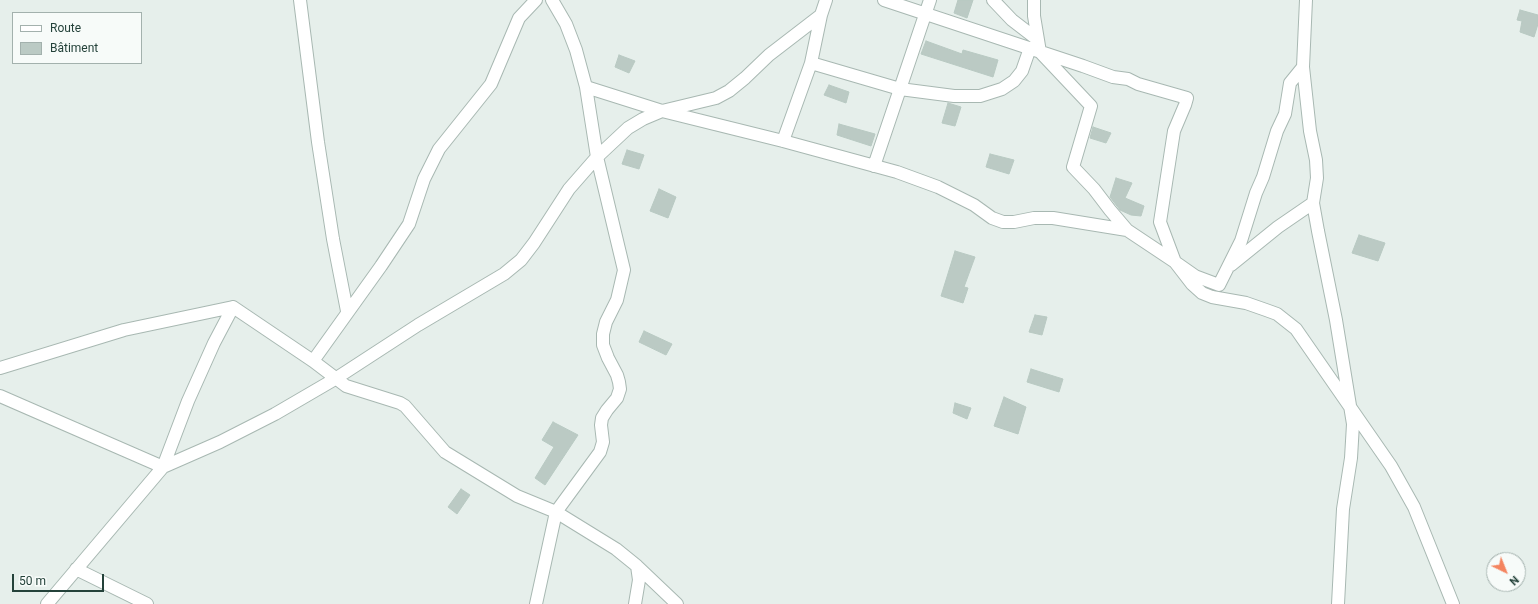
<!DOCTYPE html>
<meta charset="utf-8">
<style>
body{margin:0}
#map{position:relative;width:1538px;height:604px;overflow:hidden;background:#e6efeb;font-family:Roboto,sans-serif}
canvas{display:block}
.legend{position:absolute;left:12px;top:12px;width:130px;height:52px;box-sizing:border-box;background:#f7fbf9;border:1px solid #a3b1ad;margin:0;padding:5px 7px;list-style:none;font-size:12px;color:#24423a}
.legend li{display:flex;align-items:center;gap:8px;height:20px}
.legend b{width:20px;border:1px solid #a3b1ad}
.north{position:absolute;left:1486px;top:552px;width:40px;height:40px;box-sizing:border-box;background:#f7fbf9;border:1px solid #a3b1ad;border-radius:50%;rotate:137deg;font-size:11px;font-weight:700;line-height:16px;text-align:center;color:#24423a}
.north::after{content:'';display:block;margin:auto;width:14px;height:18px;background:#f4845f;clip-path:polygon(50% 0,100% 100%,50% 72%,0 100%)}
.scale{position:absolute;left:12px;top:574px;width:92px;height:18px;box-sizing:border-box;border:2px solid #24423a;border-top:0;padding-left:5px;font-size:12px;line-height:14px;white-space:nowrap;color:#24423a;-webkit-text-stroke:3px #f7fbf9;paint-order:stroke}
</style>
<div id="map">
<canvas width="1538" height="604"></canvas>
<ul class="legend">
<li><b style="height:5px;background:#fff"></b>Route</li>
<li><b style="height:11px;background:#bbcac4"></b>Bâtiment</li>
</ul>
<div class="north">N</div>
<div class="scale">50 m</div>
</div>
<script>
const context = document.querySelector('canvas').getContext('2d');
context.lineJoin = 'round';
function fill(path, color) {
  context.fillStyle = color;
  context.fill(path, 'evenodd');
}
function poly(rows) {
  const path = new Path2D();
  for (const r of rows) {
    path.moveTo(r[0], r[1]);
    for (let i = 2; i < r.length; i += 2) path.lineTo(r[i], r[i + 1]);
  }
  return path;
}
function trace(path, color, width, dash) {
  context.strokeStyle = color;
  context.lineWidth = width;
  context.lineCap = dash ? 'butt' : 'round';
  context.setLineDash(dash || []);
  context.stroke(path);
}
const building = poly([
 [958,0,973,0,967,18,954,13,958,0],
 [1520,10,1538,15,1538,24,1534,37,1520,32,1522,21,1517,20,1520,10],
 [926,41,962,54,963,50,998,60,993,77,921,54,926,41],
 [619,55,635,61,629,73,615,67,619,55],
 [829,85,849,92,846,103,824,95,829,85],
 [948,103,961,107,955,126,942,123,948,103],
 [839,124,875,134,871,146,837,135,839,124],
 [1093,127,1111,133,1106,143,1090,138,1093,127],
 [627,150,644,155,639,169,622,164,627,150],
 [990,154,1014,160,1009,174,986,167,990,154],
 [1116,178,1132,183,1125,198,1144,206,1141,216,1131,215,1120,210,1110,197,1116,178],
 [659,189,676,197,668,218,650,211,659,189],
 [1359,235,1385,243,1378,261,1352,253,1359,235],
 [955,251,975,257,964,287,968,288,963,303,941,296,955,251],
 [1035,315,1047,317,1042,335,1029,332,1035,315],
 [644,331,672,344,666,355,639,342,644,331],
 [1031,369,1063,379,1059,392,1027,382,1031,369],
 [1004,397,1026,407,1018,434,994,426,1004,397],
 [955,403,971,408,967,419,953,413,955,403],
 [553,422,578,435,545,485,535,478,554,447,542,440,553,422],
 [461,489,470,495,457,514,448,507,461,489]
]);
fill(building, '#bbcac4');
trace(building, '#b8c9c2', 1);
const minor = poly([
 [300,0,318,142,333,239,347,311],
 [552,0,566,24,576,50,586,87,597,157,624,270,617,300,606,322,603,334,603,345,608,358,617,375,619,382,620,389,617,398,607,410,602,418,601,425,603,442,600,452,556,512,616,549,637,566,639,580,635,604],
 [884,0,1083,66,1113,77,1128,79,1138,84,1187,98,1185,105,1174,131,1160,222,1175,262,1195,276,1219,285,1241,241,1256,193,1263,177,1277,131,1285,114,1290,83,1303,67],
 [993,0,1012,20,1038,40],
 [1034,0,1034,16,1040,52,1091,106,1073,167,1094,189,1110,210,1127,230,1175,262,1192,284,1202,293,1212,297,1246,303,1266,310,1277,314,1296,329,1391,466,1414,507,1453,604],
 [1306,0,1303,67,1310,131,1316,160,1317,178,1313,203,1318,231,1336,320,1353,424,1351,458,1343,509,1338,604],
 [811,63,900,89,954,96,980,96,1002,89,1014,81,1022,71,1030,48],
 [586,87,662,111,783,141,897,172,938,187,974,205,992,218,1003,222,1014,222,1034,218,1053,218,1127,230],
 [783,141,811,63,821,15],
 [874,166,930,0],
 [1231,265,1278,227,1313,203],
 [313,361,381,266,409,224,424,179,439,149,491,84,519,18,536,0],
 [0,368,124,330,233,307,313,361,346,386,400,403,405,406,445,452,517,496,556,512,536,604],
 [0,396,163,467,220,442,275,414,335,379,418,325,504,274,521,260,534,243,569,189,597,157,628,128,643,119,662,111,716,98,729,91,745,78,769,55,821,15,826,0],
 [637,566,677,604],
 [76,569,147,604],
 [47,604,163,467,188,401,214,343,233,307]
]);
trace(minor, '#a8b8b2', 14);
trace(minor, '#fff', 12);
</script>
